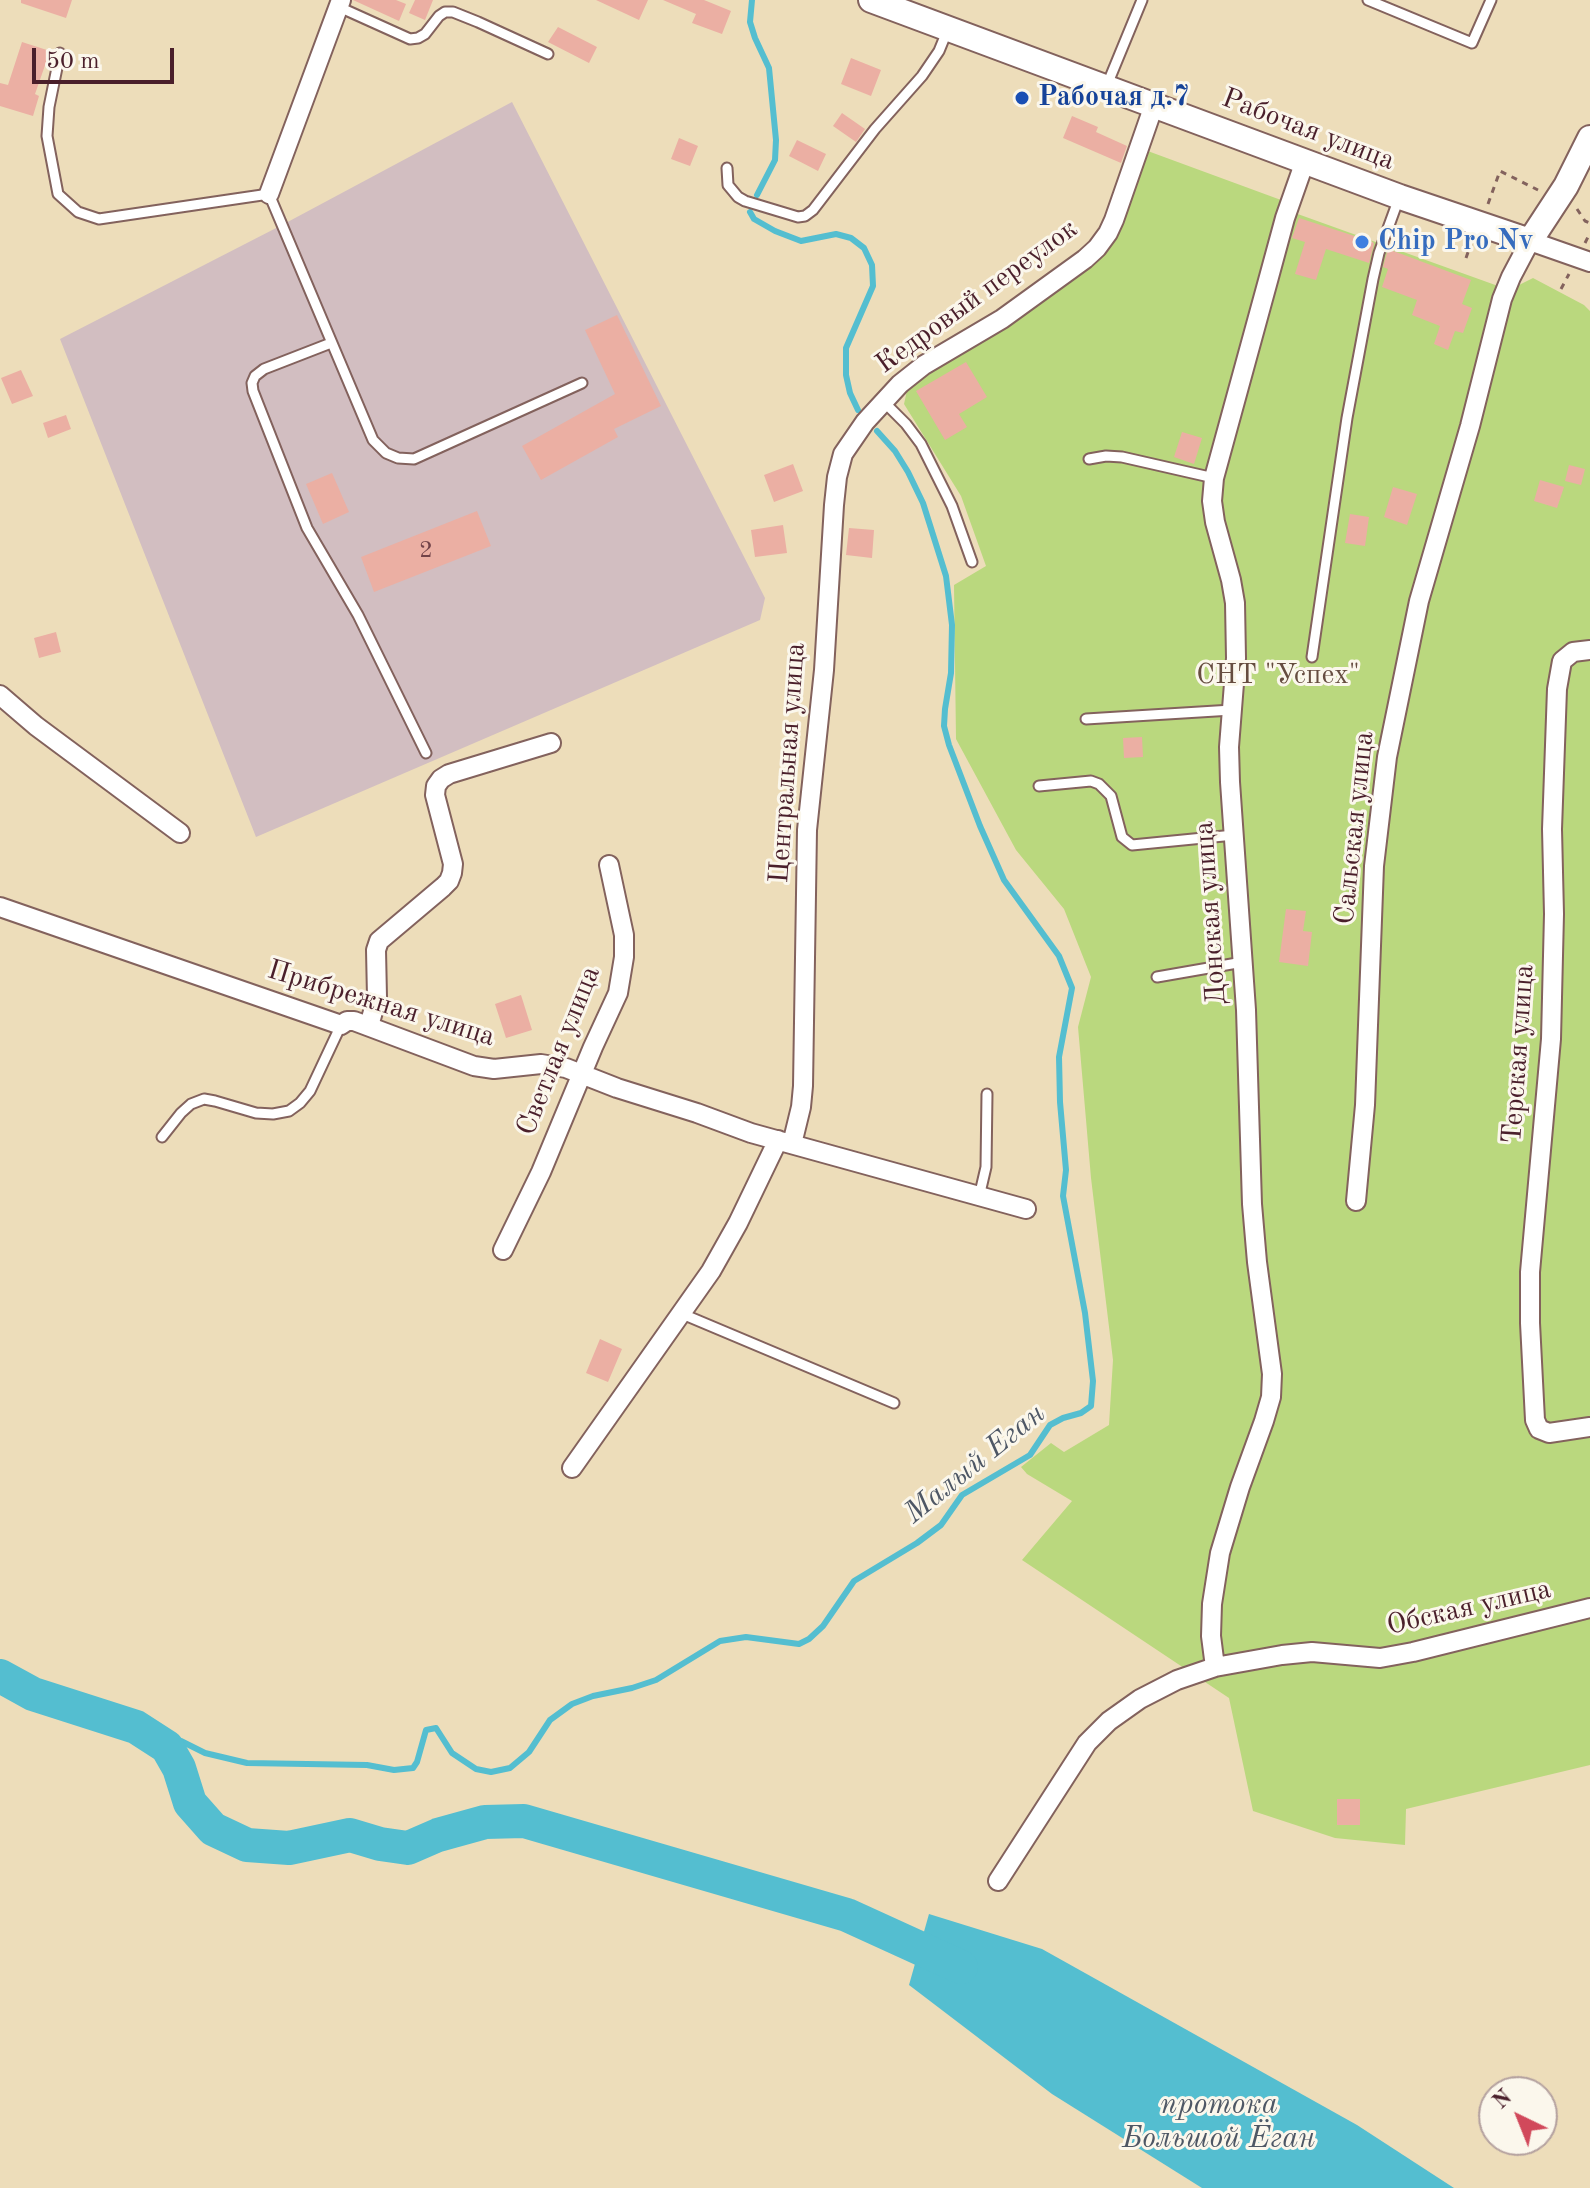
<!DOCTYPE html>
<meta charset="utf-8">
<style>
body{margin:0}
#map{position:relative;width:1590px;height:2188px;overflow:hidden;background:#edddba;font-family:"Old Standard TT",serif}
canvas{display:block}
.north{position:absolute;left:1478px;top:2076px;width:80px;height:80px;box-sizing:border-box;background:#fbf7ec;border:2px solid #b4a19f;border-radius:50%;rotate:317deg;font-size:22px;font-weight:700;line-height:32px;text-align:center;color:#4a1f2b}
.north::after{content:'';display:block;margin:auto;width:28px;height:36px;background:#d1495b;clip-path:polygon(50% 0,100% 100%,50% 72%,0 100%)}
.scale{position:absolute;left:32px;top:48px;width:142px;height:36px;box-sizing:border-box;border:4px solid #4a1f2b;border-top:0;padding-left:10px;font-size:24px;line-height:28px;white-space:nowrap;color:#4a1f2b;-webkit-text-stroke:6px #fbf7ec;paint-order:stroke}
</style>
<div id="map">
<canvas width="1590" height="2188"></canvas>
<div class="north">N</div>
<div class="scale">50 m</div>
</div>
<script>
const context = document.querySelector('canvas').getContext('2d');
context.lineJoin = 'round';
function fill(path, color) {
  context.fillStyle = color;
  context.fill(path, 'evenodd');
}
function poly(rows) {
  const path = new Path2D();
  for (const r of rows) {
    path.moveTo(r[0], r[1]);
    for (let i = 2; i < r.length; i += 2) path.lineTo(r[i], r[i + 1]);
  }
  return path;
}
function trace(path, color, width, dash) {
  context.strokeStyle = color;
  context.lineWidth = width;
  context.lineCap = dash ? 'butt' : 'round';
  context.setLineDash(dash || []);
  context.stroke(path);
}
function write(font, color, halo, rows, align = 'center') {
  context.font = font + ' "Old Standard TT",serif';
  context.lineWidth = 6;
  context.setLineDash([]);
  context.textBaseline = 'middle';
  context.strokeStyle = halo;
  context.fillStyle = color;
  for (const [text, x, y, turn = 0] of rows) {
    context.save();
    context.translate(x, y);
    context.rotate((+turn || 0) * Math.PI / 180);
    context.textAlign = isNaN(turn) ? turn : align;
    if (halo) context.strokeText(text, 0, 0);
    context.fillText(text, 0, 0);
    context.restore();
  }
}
fill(poly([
 [512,102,765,598,760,620,256,837,60,339,282,225]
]), '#d2bec1');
fill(poly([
 [1145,150,1281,200,1281,208,1512,291,1515,287,1533,278,1584,305,1590,311,1590,1765,1406,1809,1405,1845,1335,1838,1253,1811,1229,1698,1022,1560,1072,1501,1027,1474,1021,1467,1051,1443,1064,1452,1109,1425,1113,1360,1091,1178,1078,1027,1091,977,1064,909,1016,850,956,739,954,585,986,566,961,496,904,404,908,386,1004,325,1109,250]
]), '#bad87e');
fill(poly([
 [929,1914,1042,1949,1357,2125,1454,2188,1202,2188,1052,2094,909,1985]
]), '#54bed0');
trace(poly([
 [752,0,750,22,755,38,769,68,776,140,775,160,757,195],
 [750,212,754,219,775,231,801,241,836,234,851,238,864,248,872,265,873,286,846,348,846,375,850,393,858,410],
 [136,1727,174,1741,181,1741,205,1753,247,1763,367,1765,394,1770,413,1768,417,1762,426,1730,436,1728,452,1753,476,1769,491,1772,510,1768,529,1752,550,1720,572,1704,593,1696,632,1688,656,1680,720,1641,746,1637,799,1644,809,1639,823,1626,854,1581,917,1543,941,1525,962,1495,1030,1455,1050,1425,1063,1418,1081,1413,1091,1406,1093,1381,1085,1313,1063,1196,1066,1170,1060,1102,1059,1057,1072,988,1059,956,1004,880,980,826,949,745,944,726,945,709,951,673,952,625,946,576,923,503,908,472,895,451,877,431]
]), '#54bed0', 6);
trace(poly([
 [0,1676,33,1694,136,1727,167,1747,179,1768,190,1803,213,1829,247,1845,289,1848,350,1835,380,1844,408,1848,438,1835,485,1822,524,1821,847,1915,961,1967]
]), '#54bed0', 34);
fill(poly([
 [21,0,72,0,66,18,21,3],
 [353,0,396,0,406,4,399,21],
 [415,0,433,0,425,20,409,13],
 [596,0,648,0,639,20],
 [663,0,704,0,731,11,722,34,692,23,696,14],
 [558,27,597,47,589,63,548,42],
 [22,42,50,51,35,94,39,96,33,116,0,106,0,83,8,85],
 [851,58,881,70,871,96,841,84],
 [842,113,865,129,856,142,833,126],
 [1072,116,1098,127,1096,132,1127,146,1121,163,1063,138],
 [679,138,698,146,690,166,671,159],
 [797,140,826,154,818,171,789,156],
 [1299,218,1373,242,1374,244,1369,263,1326,249,1316,280,1295,274,1305,242,1292,238],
 [1388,249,1471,280,1462,304,1472,308,1463,333,1455,331,1448,350,1434,344,1440,326,1412,315,1417,300,1382,287,1388,269,1383,267],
 [617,315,661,406,614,429,618,437,541,480,522,446,615,394,585,330],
 [966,362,987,397,959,414,967,427,945,440,916,391],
 [21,370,33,396,12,404,1,378],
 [66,415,71,429,48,438,43,423],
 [1182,432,1202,438,1194,464,1174,457],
 [793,464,803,491,774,502,764,475],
 [1569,465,1585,469,1581,485,1565,481],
 [332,473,349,512,323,524,306,484],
 [1540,480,1564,487,1557,508,1534,501],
 [1393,487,1417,494,1407,525,1384,517],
 [477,511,491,546,374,592,361,557],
 [1350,514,1369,517,1365,546,1345,543],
 [783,525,787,553,755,557,751,530],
 [849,528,874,530,872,558,846,555],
 [56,632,61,652,39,658,34,638],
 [1142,737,1143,757,1124,758,1123,738],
 [1286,909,1306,911,1303,931,1312,932,1308,966,1279,962],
 [521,995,532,1030,506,1038,495,1004],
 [600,1339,622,1349,608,1382,586,1373],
 [1337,1799,1360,1799,1360,1825,1337,1825]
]), '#ebafa3');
const service = poly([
 [1368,0,1472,43,1491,0],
 [339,7,410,39,418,38,425,34,439,16,445,12,453,12,478,22,548,54],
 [60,53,49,107,47,136,58,194,78,212,99,219,269,194,373,440,386,453,398,458,414,459,582,383],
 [1107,85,1142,0],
 [727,168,728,185,738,197,745,201,798,217,805,216,813,210,875,129,922,76,939,51,948,29],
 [331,343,264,369,255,376,252,383,253,391,307,528,358,615,426,753],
 [883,401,906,424,921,444,952,506,972,562],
 [1089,459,1106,456,1122,457,1214,478],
 [1312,657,1347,418,1373,279,1379,253,1399,198],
 [1086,719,1232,710],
 [1039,786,1091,781,1099,784,1111,796,1122,837,1132,845,1234,835],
 [1157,977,1243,962],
 [162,1137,181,1113,191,1104,204,1099,215,1101,256,1113,273,1114,289,1111,300,1103,310,1091,341,1025],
 [979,1197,986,1167,987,1094],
 [680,1313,894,1403]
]);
const minor = poly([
 [269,194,341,0],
 [1590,650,1573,652,1562,661,1557,689,1552,829,1554,914,1551,1039,1530,1272,1530,1323,1535,1420,1539,1429,1549,1433,1590,1427],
 [0,695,36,726,180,833],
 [0,907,341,1025,347,1021,354,1021,474,1066,494,1069,541,1064,566,1068,617,1088,697,1113,751,1133,1026,1209],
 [369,1026,377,997,376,950,379,941,443,887,449,881,452,873,453,864,435,795,436,786,441,779,449,774,551,743],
 [792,1144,801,1107,803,1086,807,830,824,670,834,505,837,477,843,454,865,422,900,384,924,365,1002,319,1085,259,1097,248,1108,233,1114,220,1154,105],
 [1356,1201,1365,1105,1374,866,1387,757,1419,601,1470,426,1502,299,1511,277,1530,241,1590,262],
 [503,1250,541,1172,593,1047,618,993,624,957,624,935,609,865],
 [572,1468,711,1271,738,1223,778,1140],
 [1215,1667,1211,1636,1212,1604,1220,1553,1240,1487,1264,1421,1271,1397,1272,1374,1257,1262,1252,1204,1246,1010,1230,782,1229,747,1236,658,1235,603,1231,580,1215,522,1212,501,1214,478,1269,277,1285,218,1305,161],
 [998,1881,1087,1743,1109,1721,1140,1699,1177,1680,1215,1667,1282,1655,1312,1652,1380,1658,1413,1652,1590,1608]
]);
const tertiary = poly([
 [871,0,1400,197,1530,241,1566,186,1590,138]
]);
trace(service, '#83625d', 13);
trace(minor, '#83625d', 22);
trace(tertiary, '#83625d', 28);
trace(poly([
 [1488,204,1500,171,1538,190],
 [1577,209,1585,221,1590,223],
 [1585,243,1590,233],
 [1466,258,1471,244],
 [1561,289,1569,274]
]), '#83625d', 3, [6, 6]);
trace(service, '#fff', 9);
trace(minor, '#fff', 18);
trace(tertiary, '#fff', 24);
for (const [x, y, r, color] of [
 [1022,98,8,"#1a4fb4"],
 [1362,242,8,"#3f7fe0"]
]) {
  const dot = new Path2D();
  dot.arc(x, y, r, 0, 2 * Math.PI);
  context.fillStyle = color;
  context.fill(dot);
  trace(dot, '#fbf7ec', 3);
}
write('24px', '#724349', null, [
 ["2",426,551]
]);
write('bold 28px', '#164399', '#fbf7ec', [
 ["Рабочая д.7",1038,98]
], 'left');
write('28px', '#4a1f2b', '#fbf7ec', [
 ["Рабочая улица",1308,130,21],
 ["Кедровый переулок",977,297,-36],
 ["Центральная улица",788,763,-86],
 ["Сальская улица",1355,828,-84],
 ["Донская улица",1211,913,-94],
 ["Прибрежная улица",381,1004,17],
 ["Светлая улица",559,1051,-68],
 ["Терская улица",1519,1054,-86],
 ["Обская улица",1469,1608,-13]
]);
write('bold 28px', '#366cbe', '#fbf7ec', [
 ["Chip Pro Nv",1378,242]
], 'left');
write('28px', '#664d40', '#fbf7ec', [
 ["СНТ \"Успех\"",1278,676]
]);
write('italic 30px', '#4e5765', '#fbf7ec', [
 ["Малый Еган",975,1464,-39],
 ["протока",1219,2105],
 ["Большой Ёган",1219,2139]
]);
</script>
